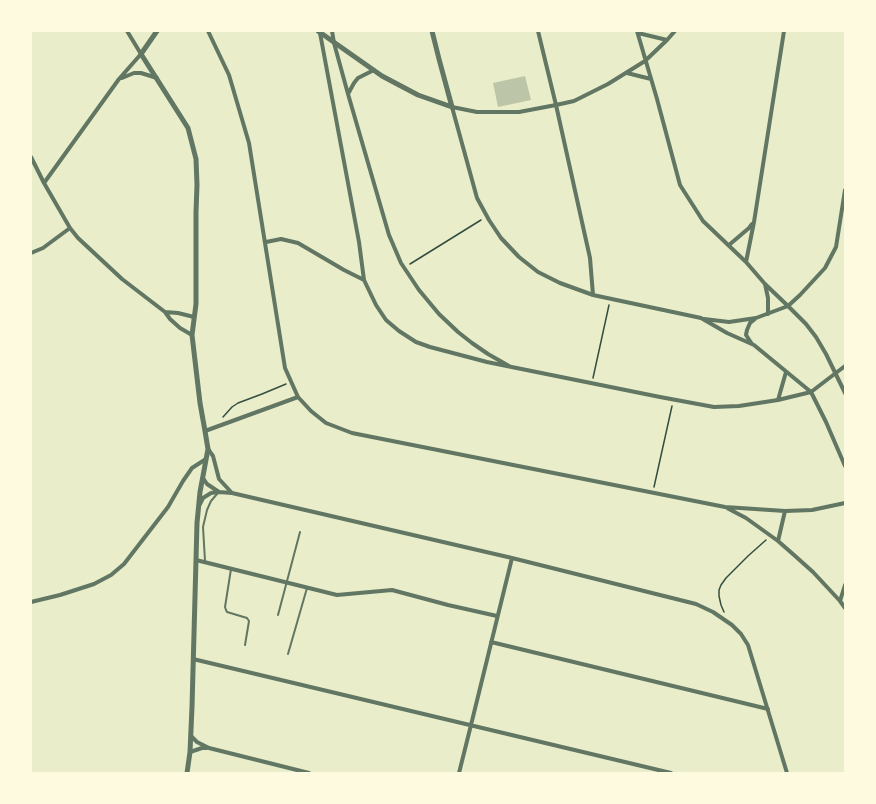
<!DOCTYPE html>
<style>
body{margin:0}
#map{position:relative;width:876px;height:804px;overflow:hidden;background:#e9edc9;font-family:Roboto,sans-serif}
canvas{display:block}
.frame{position:absolute;inset:0;border:32px solid #fefae0;pointer-events:none}
</style>
<div id="map">
<canvas width="876" height="804"></canvas>
<div class="frame"></div>
</div>
<script>
const context = document.querySelector('canvas').getContext('2d');
context.lineJoin = 'round';
function fill(path, color) {
  context.fillStyle = color;
  context.fill(path, 'evenodd');
}
function poly(rows) {
  const path = new Path2D();
  for (const r of rows) {
    path.moveTo(r[0], r[1]);
    for (let i = 2; i < r.length; i += 2) path.lineTo(r[i], r[i + 1]);
  }
  return path;
}
function trace(path, color, width, dash) {
  context.strokeStyle = color;
  context.lineWidth = width;
  context.lineCap = dash ? 'butt' : 'round';
  context.setLineDash(dash || []);
  context.stroke(path);
}
fill(poly([
 [525,76,531,100,498,107,493,83]
]), '#bcc5a7');
trace(poly([
 [410,264,481,220],
 [593,378,609,305],
 [223,417,232,407,238,403,262,394,286,384],
 [654,487,672,406],
 [724,612,721,605,719,596,719,590,721,585,726,578,748,556,766,540]
]), '#344e41', 1.5);
trace(poly([
 [205,561,203,527,207,510,211,501,217,494],
 [231,569,225,607,226,610,227,612,247,618,249,621,245,645],
 [278,615,300,532],
 [288,654,307,588]
]), '#617663', 2);
trace(poly([
 [208,31,229,75,249,143,285,368,298,397,311,411,326,423,352,433,725,507,785,511,812,510,845,503],
 [332,31,334,43,348,94,389,235,401,263,419,290,439,314,458,332,472,343,488,354,509,366],
 [538,31,556,105,590,258,593,295],
 [637,31,657,99,680,185,703,221,746,262,765,284,788,306,806,324,816,337,826,354,845,393],
 [675,31,667,40,645,61,608,84,574,101,556,105,519,112,477,112,452,107,477,198,489,220,501,238,519,257,538,272,560,283,593,295,701,318,727,333,754,345,811,392,826,422,845,466],
 [320,33,359,242,364,280,376,305,386,320,399,331,416,342,430,347,487,362,660,397,714,407,739,406,778,400,811,392,845,366],
 [638,33,667,40],
 [627,73,651,79],
 [122,78,134,73,141,73,157,78],
 [348,94,354,83,358,78,374,70],
 [31,157,44,183,70,228,78,238,122,279,165,312,170,319,180,328,192,335],
 [44,183,119,79,141,54,127,31],
 [266,242,281,239,298,243,344,270,364,280],
 [729,245,749,228,752,224],
 [31,253,43,248,70,228],
 [746,262,754,222,784,31],
 [765,284,768,298,768,314],
 [165,312,178,313,194,317],
 [704,319,729,322,756,318,788,306,800,295,825,268,836,247,845,190],
 [752,344,746,335,747,330,750,323,755,319],
 [778,400,786,372],
 [205,431,298,397],
 [208,449,213,456,219,479,232,493],
 [203,478,207,484,219,492,232,493,512,558,696,604,713,612,732,625,741,634,748,645,787,773],
 [200,504,203,498,211,493,219,492],
 [727,508,746,518,778,541,794,555,813,572,840,601,845,608],
 [778,541,785,511],
 [196,560,337,595,392,590,448,605,497,616],
 [840,601,845,585],
 [31,602,60,595,94,584,111,575,124,564,168,507,183,481,192,468,206,459],
 [491,642,768,709],
 [193,659,671,773],
 [191,736,197,742,209,748,309,773],
 [190,752,202,748,207,748],
 [459,773,471,725,512,558]
]), '#617663', 4);
trace(poly([
 [157,31,141,54,188,128,196,159,197,185,196,212,196,304,192,335,200,403,205,431,208,449,200,492,197,523,192,707,190,752,187,773],
 [318,31,382,76,418,95,452,107],
 [432,31,439,59,452,107]
]), '#617663', 5);
</script>
